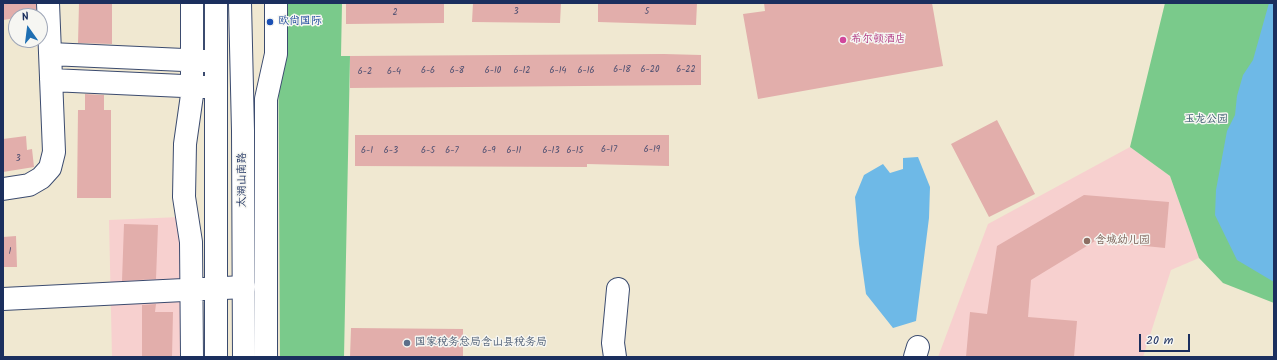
<!DOCTYPE html>
<meta charset="utf-8">
<style>
body{margin:0}
#map{position:relative;width:1277px;height:360px;overflow:hidden;background:#f0e8d1;font-family:Kalam,sans-serif}
canvas{display:block}
.frame{position:absolute;inset:0;border:4px solid #1b2f5e;pointer-events:none}
.north{position:absolute;left:8px;top:8px;width:40px;height:40px;box-sizing:border-box;background:#f6f6f2;border:1px solid #9ea6b7;border-radius:50%;rotate:346deg;font-size:11px;font-weight:700;line-height:16px;text-align:center;color:#1b2f5e}
.north::after{content:'';display:block;margin:auto;width:14px;height:18px;background:#1f6fb2;clip-path:polygon(50% 0,100% 100%,50% 72%,0 100%)}
.scale{position:absolute;left:1139px;top:334px;width:51px;height:18px;box-sizing:border-box;border:2px solid #1b2f5e;border-top:0;padding-left:5px;font-size:12px;line-height:14px;white-space:nowrap;color:#1b2f5e;-webkit-text-stroke:3px #f6f6f2;paint-order:stroke}
</style>
<div id="map">
<canvas width="1277" height="360"></canvas>
<div class="frame"></div>
<div class="north">N</div>
<div class="scale">20 m</div>
</div>
<script>
const context = document.querySelector('canvas').getContext('2d');
context.lineJoin = 'round';
function fill(path, color) {
  context.fillStyle = color;
  context.fill(path, 'evenodd');
}
function poly(rows) {
  const path = new Path2D();
  for (const r of rows) {
    path.moveTo(r[0], r[1]);
    for (let i = 2; i < r.length; i += 2) path.lineTo(r[i], r[i + 1]);
  }
  return path;
}
function trace(path, color, width, dash) {
  context.strokeStyle = color;
  context.lineWidth = width;
  context.lineCap = dash ? 'butt' : 'round';
  context.setLineDash(dash || []);
  context.stroke(path);
}
function write(font, color, halo, rows, align = 'center') {
  context.font = font + ' Kalam,"LXGW WenKai TC",sans-serif';
  context.lineWidth = 3;
  context.setLineDash([]);
  context.textBaseline = 'middle';
  context.strokeStyle = halo;
  context.fillStyle = color;
  for (const [text, x, y, turn = 0] of rows) {
    context.save();
    context.translate(x, y);
    context.rotate((+turn || 0) * Math.PI / 180);
    context.textAlign = isNaN(turn) ? turn : align;
    if (halo) context.strokeText(text, 0, 0);
    context.fillText(text, 0, 0);
    context.restore();
  }
}
fill(poly([
 [1130,147,1170,176,1199,258,1171,270,1143,357,938,357,988,224],
 [181,217,182,357,112,357,109,220]
]), '#f7d0cf');
fill(poly([
 [278,3,342,3,341,56,350,56,344,357,280,357],
 [1165,3,1274,3,1274,303,1223,283,1199,258,1170,176,1130,147]
]), '#7aca8b');
fill(poly([
 [1269,3,1274,3,1274,282,1237,260,1215,215,1216,190,1227,131,1235,115,1237,96,1243,75,1253,60],
 [918,157,930,187,929,218,916,321,893,328,866,294,859,244,855,197,864,175,883,164,890,173,903,169,903,158]
]), '#6eb9e7');
fill(poly([
 [3,3,36,3,36,16,16,16,16,18,3,20],
 [79,3,112,3,112,44,78,43],
 [346,3,444,3,444,23,346,24],
 [473,3,561,3,560,23,472,22],
 [598,3,697,3,696,25,598,22],
 [764,3,932,3,943,66,758,99,743,14,765,11],
 [664,54,701,55,701,85,350,88,350,56],
 [85,94,104,95,104,110,111,110,111,198,77,198,78,110,85,110],
 [997,120,1035,194,989,217,951,144],
 [355,135,669,135,669,166,587,164,587,167,355,166],
 [26,136,27,150,32,149,34,167,3,172,3,139],
 [1084,195,1169,202,1165,248,1095,241,1031,280,1028,317,1077,321,1074,357,966,357,970,312,987,314,997,246],
 [124,224,158,225,156,279,122,281],
 [16,236,17,267,3,267,3,237],
 [156,304,155,312,173,312,172,357,142,357,142,305],
 [351,328,463,329,463,357,350,357]
]), '#e2aeab');
const minor = poly([
 [50,54,206,61],
 [51,80,205,87],
 [3,189,29,185,41,178,50,168,54,152,48,3],
 [3,299,244,287],
 [192,357,191,242,184,197,185,144,192,95,192,3],
 [266,357,266,99,276,54,276,3],
 [615,357,613,343,618,289],
 [915,357,918,347]
]);
const major = poly([
 [216,3,216,357],
 [240,3,243,131,244,357]
]);
trace(minor, '#3b4b6f', 24);
trace(major, '#3b4b6f', 24);
trace(minor, '#fff', 22);
trace(major, '#fff', 22);
for (const [x, y, r, color] of [
 [270,22,4,"#1a4fb4"],
 [843,40,4,"#d1479c"],
 [1087,241,4,"#8d6e63"],
 [407,343,4,"#5c6f8a"]
]) {
  const dot = new Path2D();
  dot.arc(x, y, r, 0, 2 * Math.PI);
  context.fillStyle = color;
  context.fill(dot);
  trace(dot, '#f6f6f2', 1.5);
}
write('9px', '#4d4f71', null, [
 ["3",516,12],
 ["5",647,12],
 ["2",395,13],
 ["6-18",622,70],
 ["6-20",650,70],
 ["6-22",686,70],
 ["6-6",428,71],
 ["6-8",457,71],
 ["6-10",493,71],
 ["6-12",522,71],
 ["6-14",558,71],
 ["6-16",586,71],
 ["6-2",365,72],
 ["6-4",394,72],
 ["6-17",609,150],
 ["6-19",652,150],
 ["6-1",367,151],
 ["6-3",391,151],
 ["6-5",428,151],
 ["6-7",452,151],
 ["6-9",489,151],
 ["6-11",514,151],
 ["6-13",551,151],
 ["6-15",575,151],
 ["3",18,159],
 ["1",10,252]
]);
write('11px', '#164399', '#f6f6f2', [
 ["欧尚国际",278,22]
], 'left');
write('11px', '#b23c85', '#f6f6f2', [
 ["希尔顿酒店",851,40]
], 'left');
write('11px', '#335669', '#f6f6f2', [
 ["玉龙公园",1206,120]
]);
write('11px', '#1b2f5e', '#f6f6f2', [
 ["太湖山南路",243,180,-90]
]);
write('11px', '#785e54', '#f6f6f2', [
 ["含城幼儿园",1095,241]
], 'left');
write('11px', '#4e5e75', '#f6f6f2', [
 ["国家税务总局含山县税务局",415,343]
], 'left');
</script>
